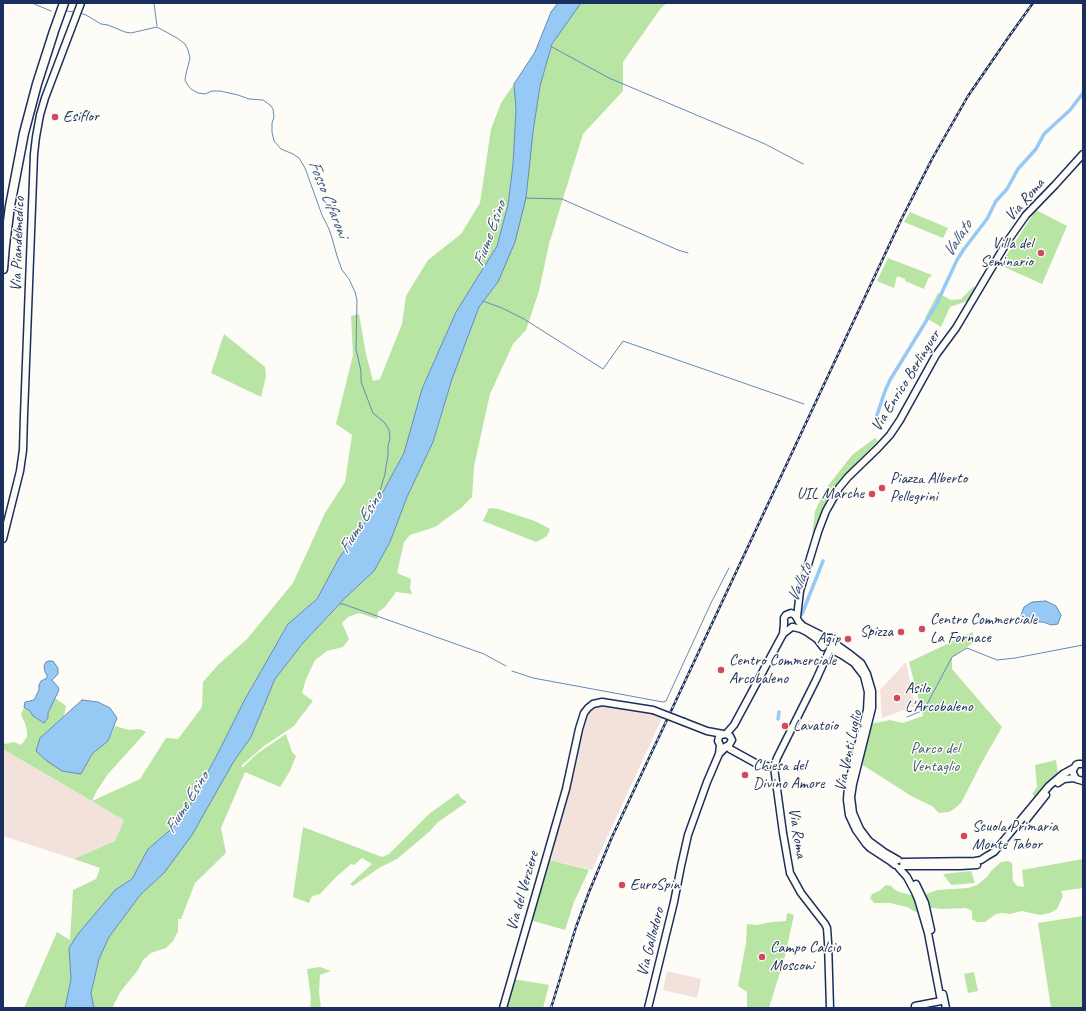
<!DOCTYPE html>
<style>
body{margin:0}
#map{position:relative;width:1086px;height:1011px;overflow:hidden;background:#fdfcf7;font-family:Caveat,sans-serif}
canvas{display:block}
.frame{position:absolute;inset:0;border:4px solid #1b2f5e;pointer-events:none}
</style>
<div id="map">
<canvas width="1086" height="1011"></canvas>
<div class="frame"></div>
</div>
<script>
const context = document.querySelector('canvas').getContext('2d');
context.lineJoin = 'round';
function fill(path, color) {
  context.fillStyle = color;
  context.fill(path, 'evenodd');
}
function poly(rows) {
  const path = new Path2D();
  for (const r of rows) {
    path.moveTo(r[0], r[1]);
    for (let i = 2; i < r.length; i += 2) path.lineTo(r[i], r[i + 1]);
  }
  return path;
}
function trace(path, color, width, dash) {
  context.strokeStyle = color;
  context.lineWidth = width;
  context.lineCap = dash ? 'butt' : 'round';
  context.setLineDash(dash || []);
  context.stroke(path);
}
function write(font, color, halo, rows, align = 'center') {
  context.font = font + ' Caveat,sans-serif';
  context.lineWidth = 3;
  context.setLineDash([]);
  context.textBaseline = 'middle';
  context.strokeStyle = halo;
  context.fillStyle = color;
  for (const [text, x, y, turn = 0] of rows) {
    context.save();
    context.translate(x, y);
    context.rotate((+turn || 0) * Math.PI / 180);
    context.textAlign = isNaN(turn) ? turn : align;
    if (halo) context.strokeText(text, 0, 0);
    context.fillText(text, 0, 0);
    context.restore();
  }
}
fill(poly([
 [906,662,915,706,882,718,880,690],
 [601,704,649,711,663,716,592,870,549,860,569,784,584,719,588,711,593,706],
 [3,749,124,820,115,841,74,859,3,836],
 [667,971,701,979,697,998,663,990]
]), '#f3e1dc');
fill(poly([
 [581,3,667,3,661,8,623,62,623,91,583,134,549,244,539,291,526,330,513,344,490,394,474,466,472,497,461,508,435,527,410,535,404,542,397,573,411,579,410,588,412,594,396,592,385,607,378,612,377,619,359,613,348,617,342,623,349,639,343,647,327,651,315,660,306,679,302,693,313,701,299,719,294,726,264,746,241,766,243,767,258,753,286,734,292,752,296,756,290,771,280,787,245,772,221,828,226,853,195,883,181,919,178,919,178,931,173,941,166,948,151,953,143,960,138,970,121,991,114,1004,113,1008,94,1008,91,993,99,959,109,937,141,894,164,873,234,761,251,737,275,679,303,643,347,596,374,571,390,542,407,497,433,442,452,379,479,307,498,282,533,132,540,86,552,44],
 [514,84,516,110,513,164,508,205,497,246,456,312,422,389,404,453,371,514,339,558,317,599,288,624,244,701,218,753,182,820,148,849,132,879,115,890,69,948,71,979,65,1008,24,1008,57,932,70,940,73,890,96,879,100,868,74,859,115,841,124,820,3,749,3,742,5,744,14,742,21,745,27,737,27,731,25,723,21,715,24,707,30,711,33,716,44,723,48,713,55,698,66,706,64,716,40,738,81,774,92,754,108,741,115,726,129,730,140,729,146,732,108,774,96,792,92,801,140,779,166,738,178,739,202,707,203,682,219,664,247,639,293,583,325,513,345,482,352,435,336,424,353,355,351,316,359,314,366,354,373,381,380,379,402,324,406,296,428,260,461,234,480,203,491,129,501,103],
 [1036,210,1067,226,1042,284,1000,265],
 [910,212,948,228,943,238,904,222],
 [888,258,932,275,928,279,924,289,905,281,905,279,897,276,894,288,877,281],
 [974,286,975,288,967,301,950,307,941,327,928,319,925,318,938,293,951,300,961,299],
 [224,334,265,367,266,376,261,397,211,373],
 [875,438,878,441,848,471,827,499,813,538,812,537,815,511,827,487,852,455],
 [489,508,498,509,535,521,550,529,547,536,536,542,483,521],
 [973,632,973,643,952,657,952,669,1002,727,981,764,961,803,954,809,949,812,939,813,932,806,913,797,861,764,870,724,890,720,903,723,923,716,909,662],
 [1056,760,1058,774,1036,797,1032,794,1037,787,1035,765],
 [458,793,461,798,467,802,438,822,429,832,397,859,379,868,353,886,350,884,372,864,362,858,354,865,351,864,335,878,320,894,312,896,309,903,293,897,303,827,382,857,389,854,429,814],
 [1083,859,1083,888,1061,891,1063,896,1057,909,1050,913,1040,915,1022,911,1010,914,1002,913,996,914,985,922,977,922,972,919,972,911,966,908,943,909,933,908,929,908,926,894,937,890,968,888,977,885,987,877,991,871,1001,862,1008,861,1012,863,1013,881,1017,886,1024,887,1022,870],
 [549,860,589,870,574,902,565,930,530,920],
 [971,871,975,883,951,885,943,874],
 [886,885,891,886,894,889,899,892,911,895,914,896,918,911,916,912,907,907,890,903,874,903,870,898,872,894,879,891],
 [787,913,794,915,785,956,769,1008,747,1008,747,992,738,986,746,943,747,924,756,925,772,922,786,921],
 [1083,916,1083,1008,1051,1008,1038,923],
 [320,967,331,971,320,975,319,992,321,1008,310,1008,311,999,307,969],
 [974,972,978,991,968,993,964,974],
 [513,979,549,985,543,1008,505,1008]
]), '#b8e5a3');
const water = poly([
 [558,3,581,3,552,44,540,86,533,132,526,198,515,242,498,282,479,307,452,379,433,442,407,497,390,542,374,571,347,596,303,643,275,679,251,737,234,761,192,835,164,873,141,894,109,937,99,959,91,993,94,1008,65,1008,71,979,69,948,78,934,115,890,132,879,148,849,182,820,218,753,244,701,288,624,317,599,339,558,371,514,404,453,422,389,456,312,497,246,508,205,513,164,516,110,514,84,535,52,551,12,558,3],
 [1046,601,1056,606,1061,615,1058,624,1051,625,1043,622,1031,622,1022,620,1021,615,1024,607,1032,602,1046,601],
 [49,661,53,661,58,668,58,674,52,680,58,687,59,690,48,713,48,718,44,723,33,716,30,711,24,707,25,702,34,700,39,690,39,685,41,681,47,678,47,675,45,672,44,666,46,662,49,661],
 [82,700,98,702,110,708,117,718,108,741,92,754,81,774,62,771,47,761,36,751,40,738,82,700]
]);
fill(water, '#96c9f3');
trace(water, '#658bb7', 1);
trace(poly([
 [32,3,51,11],
 [154,3,157,26],
 [66,11,75,12],
 [80,13,86,15,101,24,108,25,125,32,131,33,157,27,177,38,185,44,188,50,190,58,186,74,185,80,187,84,191,89,198,93,205,94,212,91,220,91,238,95,249,99,263,100,270,105,273,109,274,117,272,123,272,132,274,141,281,149,293,154,299,158,305,168,322,215,329,229,332,238,337,256,342,270,349,279,355,292,357,300,356,349,361,371,361,382,373,413,385,423,389,430,390,438,388,446,388,456,386,466,385,474,380,491,379,500],
 [552,47,609,78,765,144,803,164],
 [526,198,562,199,678,250,688,253],
 [483,301,502,308,524,319,603,369,623,341,804,404],
 [340,604,343,604,484,654,506,666],
 [512,671,533,678,663,702,666,701,711,603,729,568],
 [907,717,924,710,952,657,967,648,997,660,1015,658,1083,645]
]), '#658bb7', 1);
trace(poly([
 [877,415,885,391,890,380,936,305,957,260,964,249,987,219,996,201,1007,189,1018,169,1036,149,1044,134,1070,110,1083,93],
 [802,614,823,561],
 [778,719,779,712]
]), '#96c9f3', 3.5);
const secondary = poly([
 [3,539,20,471,23,450,24,415,34,154,36,137,40,115,45,98,81,3],
 [797,617,800,591,818,532,826,511,839,488,848,477,878,448,890,435,900,420,936,355,956,328,1007,242,1026,215,1055,185,1083,154],
 [793,627,801,629,807,632,817,639,823,647],
 [783,634,784,624,784,618,786,615,791,613,795,615,799,622,803,626,827,638,831,638,834,643,833,646,830,649,816,680,777,758,774,767,783,833,790,873,801,893,825,924,827,928,828,942,830,1008],
 [834,643,851,655,861,663,867,674,872,691,872,708,853,784,851,797,853,813,860,829,869,841,884,852,898,860],
 [831,649,842,655,854,663,864,676,868,692,867,710,848,785,847,800,849,815,856,830,866,844,870,848,890,861,895,865],
 [684,722,707,731,723,734],
 [728,746,730,749,759,765,774,767],
 [725,747,729,745,732,740,730,736,726,734],
 [719,754,720,745,718,741,719,737,721,735,726,734,734,725,783,634,792,627],
 [1083,764,1078,764,1076,765,1073,770,1073,773,1076,779,1083,781],
 [1058,783,1064,779,1074,778],
 [1027,819,1046,795],
 [903,862,975,861,981,860,987,856,994,852,1000,845,1049,786,1063,774,1074,768],
 [903,866,960,866,977,865],
 [899,868,907,877,915,892,918,899,928,933,941,1001,915,1006,916,1008],
 [916,884,925,903,931,930],
 [943,994,946,1008],
 [503,1008,566,789,579,729,584,713,588,708,593,704,602,702,653,710],
 [648,1008,674,902,681,866,688,835,707,782,719,754,726,747]
]);
const highway = poly([
 [3,269,5,245,10,206,24,133,37,84,54,31,64,3]
]);
trace(secondary, '#1b2f5e', 9);
trace(highway, '#1b2f5e', 11);
trace(secondary, '#fdfcf7', 6);
trace(highway, '#fdfcf7', 8);
const rail = poly([
 [551,1008,576,927,589,892,612,837,901,220,932,159,968,96,1010,35,1033,3]
]);
trace(rail, '#1b2f5e', 2.5);
trace(rail, '#fdfcf7', 1, [3]);
const secondaryBridge = poly([
 [653,710,684,722]
]);
trace(secondaryBridge, '#1b2f5e', 9, []);
trace(secondaryBridge, '#fdfcf7', 6);
for (const [x, y, r, color] of [
 [55,117,4,"#d1495b"],
 [1041,253,4,"#d1495b"],
 [882,488,4,"#d1495b"],
 [872,494,4,"#d1495b"],
 [922,629,4,"#d1495b"],
 [901,632,4,"#d1495b"],
 [848,639,4,"#d1495b"],
 [721,670,4,"#d1495b"],
 [897,698,4,"#d1495b"],
 [785,726,4,"#d1495b"],
 [745,775,4,"#d1495b"],
 [964,836,4,"#d1495b"],
 [622,885,4,"#d1495b"],
 [762,957,4,"#d1495b"]
]) {
  const dot = new Path2D();
  dot.arc(x, y, r, 0, 2 * Math.PI);
  context.fillStyle = color;
  context.fill(dot);
  trace(dot, '#fdfcf7', 1.5);
}
write('16px', '#1b2f5e', '#fdfcf7', [
 ["Esiflor",63,117],
 ["Villa del",1033,244,"right"],
 ["Seminario",1033,262,"right"],
 ["Piazza Alberto",890,479],
 ["Pellegrini",890,497],
 ["UIL Marche",864,494,"right"],
 ["Centro Commerciale",930,620],
 ["La Fornace",930,638],
 ["Spizza",893,632,"right"],
 ["Agip",840,639,"right"],
 ["Centro Commerciale",729,661],
 ["Arcobaleno",729,679],
 ["Asilo",905,689],
 ["L'Arcobaleno",905,707],
 ["Lavatoio",793,726],
 ["Chiesa del",753,766],
 ["Divino Amore",753,784],
 ["Scuola Primaria",972,827],
 ["Monte Tabor",972,845],
 ["EuroSpin",630,885],
 ["Campo Calcio",770,948],
 ["Mosconi",770,966]
], 'left');
write('16px', '#1b2f5e', '#fdfcf7', [
 ["Via Roma",1025,200,-49],
 ["Via Piandelmedico",18,244,-88],
 ["Via Enrico Berlinguer",906,381,-58],
 ["Via Venti Luglio",849,751,-78],
 ["Via Roma",797,833,81],
 ["Via del Verziere",523,891,-74],
 ["Via Gallodoro",651,942,-76]
]);
write('16px', '#425c6f', '#fdfcf7', [
 ["Parco del",935,749],
 ["Ventaglio",935,767]
]);
write('italic 17px', '#3a5683', '#fdfcf7', [
 ["Fosso Cifaroni",328,199,68],
 ["Fiume Esino",490,234,-70],
 ["Vallato",958,239,-57],
 ["Fiume Esino",361,523,-58],
 ["Vallato",800,583,-68],
 ["Fiume Esino",187,803,-58]
]);
</script>
